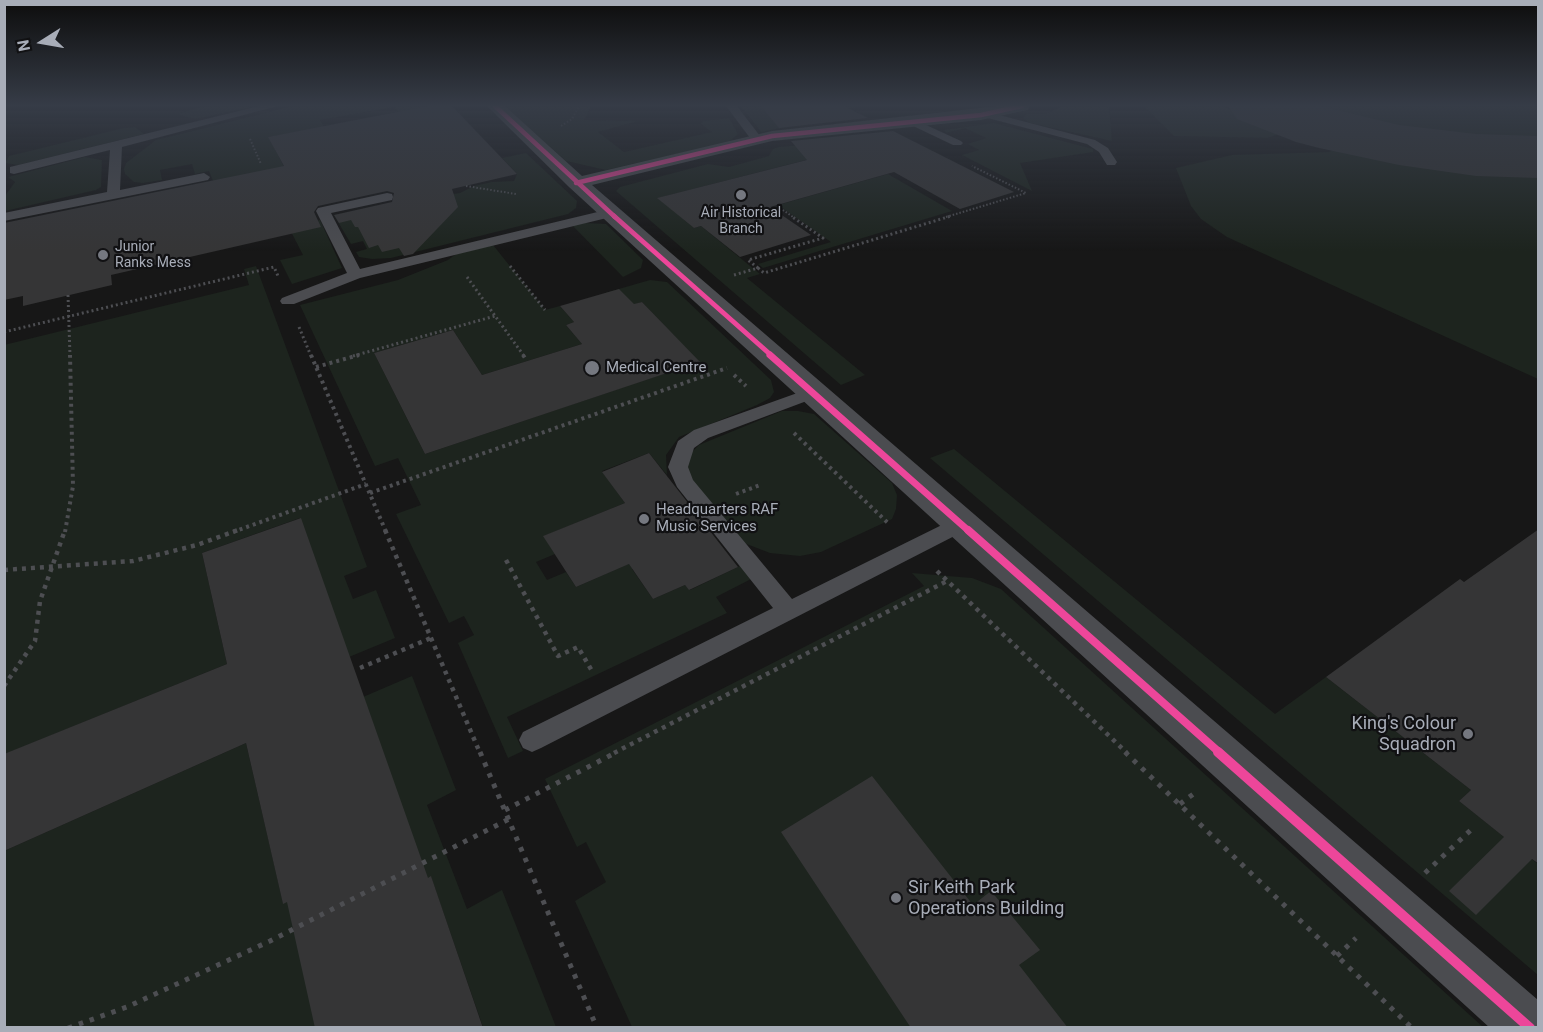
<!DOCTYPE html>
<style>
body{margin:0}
#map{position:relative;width:1543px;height:1032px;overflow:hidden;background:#171717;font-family:Roboto,sans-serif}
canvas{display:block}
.frame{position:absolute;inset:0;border:6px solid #a8adb8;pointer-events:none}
.north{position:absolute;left:12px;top:12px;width:60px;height:60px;-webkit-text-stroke:4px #111113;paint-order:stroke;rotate:259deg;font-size:16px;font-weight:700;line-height:24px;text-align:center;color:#a8adb8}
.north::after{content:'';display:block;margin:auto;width:21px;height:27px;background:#a8adb8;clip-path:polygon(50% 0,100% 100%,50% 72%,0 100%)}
</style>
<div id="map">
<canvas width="1543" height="1032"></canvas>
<div class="frame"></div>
<div class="north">N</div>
</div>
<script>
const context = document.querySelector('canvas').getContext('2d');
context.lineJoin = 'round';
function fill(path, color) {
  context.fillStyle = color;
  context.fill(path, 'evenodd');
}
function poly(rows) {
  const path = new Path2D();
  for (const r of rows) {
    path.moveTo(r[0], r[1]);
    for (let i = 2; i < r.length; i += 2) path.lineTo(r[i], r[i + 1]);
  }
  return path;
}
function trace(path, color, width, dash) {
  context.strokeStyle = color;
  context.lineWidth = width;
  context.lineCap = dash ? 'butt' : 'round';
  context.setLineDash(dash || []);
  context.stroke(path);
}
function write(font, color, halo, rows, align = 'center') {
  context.font = font + ' Roboto,sans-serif';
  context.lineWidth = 4.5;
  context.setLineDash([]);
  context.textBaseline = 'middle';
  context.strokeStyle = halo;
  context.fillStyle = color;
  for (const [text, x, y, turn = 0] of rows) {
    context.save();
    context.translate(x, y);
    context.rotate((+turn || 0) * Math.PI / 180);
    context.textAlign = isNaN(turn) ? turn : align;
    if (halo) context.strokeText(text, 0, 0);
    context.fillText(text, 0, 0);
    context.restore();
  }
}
fill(poly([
 [205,106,257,106,195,119,177,114],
 [293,106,428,106,399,112,394,107,320,120,324,127,269,137,287,173,213,181,209,171,195,174,192,164,160,170,162,180,143,183,134,182,125,174,124,169,126,163,156,140],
 [504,106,591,106,584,120,638,121,598,132,624,152,712,132,701,124,703,121,729,118,738,134,729,142,606,170,566,161],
 [741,106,761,106,765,111,811,106,866,106,820,112,790,126,761,132],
 [1064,106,1109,106,1112,141,1030,123,1023,118,1026,114,1045,114],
 [1144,106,1221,106,1287,131,1268,138,1174,136],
 [1290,106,1538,106,1538,143,1429,140,1361,126],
 [994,123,1093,149,1093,152,1020,163,1032,191,962,155,979,150,968,144,986,138,965,128,946,133,944,130],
 [135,127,144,134,18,165,5,163,9,156,124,128],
 [812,144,829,154,658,198,694,228,701,226,760,274,747,278,865,375,841,385,616,191,620,187,708,164,729,167,769,156,773,149,779,147],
 [1344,144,1419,161,1468,168,1538,170,1538,379,1227,237,1201,219,1191,206,1176,168,1232,155,1329,152],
 [526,153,577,201,576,208,568,214,391,258,372,259,359,257,356,252,367,249,363,241,351,244,334,215,460,193,474,186,492,182,514,181,517,174,502,158],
 [85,157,102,160,101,187,96,190,5,211,5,196,15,182,8,177],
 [888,174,952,211,763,268,758,264,831,242,778,205],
 [282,214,312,222,320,220,342,268,292,284,280,260,303,255],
 [584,223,606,224,643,260,641,268,623,277,572,225],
 [493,245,545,310,560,306,574,322,566,325,582,344,482,375,453,330,374,353,425,454,699,362,642,302,620,309,605,293,650,280,667,282,771,380,774,392,770,398,757,405,679,437,666,455,667,475,649,453,602,471,625,503,544,536,555,554,536,562,547,580,566,572,576,587,660,550,664,555,632,569,653,599,685,585,690,590,742,565,753,578,716,597,727,613,507,717,523,751,508,758,458,643,474,635,464,616,449,623,396,514,421,505,398,458,375,466,300,305,398,280,448,260,456,254],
 [256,266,366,564,367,567,344,576,353,599,376,590,395,638,349,657,300,518,202,553,227,664,5,754,4,345,249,285,244,269],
 [782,411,798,411,814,414,892,483,897,495,896,509,892,519,821,552,800,556,770,553,744,543,689,477,686,466,692,452,699,445],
 [954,449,1275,714,1326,677,1471,790,1459,801,1538,864,1538,975,930,458],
 [912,573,972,578,1001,589,1483,1027,632,1027,575,901,606,882,586,842,577,847,545,779,924,586],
 [412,676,456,790,427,805,467,909,502,890,556,1027,483,1027,431,877,315,1027,5,1027,4,851,246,743,283,903,363,697]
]), '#1d241e');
fill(poly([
 [1228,106,1320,106,1399,125,1476,134,1538,136,1538,178,1476,176,1399,165,1319,148,1296,142,1237,119,1228,106]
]), '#313233');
fill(poly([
 [428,106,452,106,517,174,452,189,458,207,413,254,404,256,399,248,382,252,378,245,369,248,358,227,355,227,351,220,339,223,334,215,392,202,394,193,387,191,318,206,314,212,321,227,111,275,112,285,23,306,23,296,4,300,4,223,284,166,268,137],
 [761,106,844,106,868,118,779,128],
 [893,131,1014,192,960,209,894,172,770,207,811,235,740,257,701,226,694,228,657,198,807,160,791,141],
 [619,289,634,304,642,302,700,362,425,454,374,353,453,330,482,375,582,344,566,325,574,322,560,306],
 [649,453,738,567,689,590,685,585,653,599,629,564,576,587,543,536,625,503,602,472],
 [301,518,428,878,431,876,483,1028,315,1028,287,902,283,904,246,743,4,851,4,754,227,664,202,553],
 [1539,529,1539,864,1532,859,1476,915,1449,891,1504,837,1459,801,1471,790,1326,677,1460,579,1464,582],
 [872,776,973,905,991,891,1040,950,1019,965,1068,1028,911,1028,781,832]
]), '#353536');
trace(poly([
 [561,126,572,119,579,106],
 [250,139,261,164],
 [466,186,516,194],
 [777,206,793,217],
 [946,217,1026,193,972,166]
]), '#4d4e52', 2, [1.5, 2]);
trace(poly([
 [510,266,545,310],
 [758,268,764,273,951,216],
 [734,275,758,268,748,260,823,238,791,216],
 [467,277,524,356],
 [68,295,70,356],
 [299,327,311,356],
 [4,332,274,267,278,276],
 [353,356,495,316]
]), '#4d4e52', 3, [2, 3]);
trace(poly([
 [311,355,386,532],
 [523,355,525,358],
 [316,367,359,355],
 [734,375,746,386],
 [794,433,888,523],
 [370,493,727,368],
 [736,494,760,485],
 [65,532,73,486,70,355],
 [233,532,366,484]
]), '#4d4e52', 4, [3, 4]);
trace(poly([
 [385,530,480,753],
 [506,560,558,656,578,647,592,671],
 [4,570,133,561,197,545,238,530],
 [937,571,1127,753],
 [360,668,431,638],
 [4,686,35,641,40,601,65,530],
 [614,753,947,581]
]), '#4d4e52', 4.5, [4, 5]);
trace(poly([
 [480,752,597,1028],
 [1125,752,1412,1028],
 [1180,804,1196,792],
 [505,810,617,752],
 [1425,873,1474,827],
 [1337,956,1356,938],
 [68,1028,127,1007,270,941,509,819]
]), '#4d4e52', 5, [4.5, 7]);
fill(poly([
 [259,106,278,106,122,147,120,190,204,173,210,177,208,180,4,221,4,213,107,192,110,150,14,174,10,173,10,167,259,106],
 [726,106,737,106,763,140,761,142,753,142,726,106],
 [984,111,1095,140,1108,148,1117,162,1115,165,1107,165,1099,152,1087,144,980,116,979,114,984,111],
 [913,119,961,141,963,143,961,145,953,145,909,124,909,120,913,119],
 [387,193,392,194,393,197,392,200,331,213,360,269,610,209,617,213,615,216,360,278,294,304,282,304,280,301,282,298,347,273,316,211,318,208,387,193],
 [814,387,820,388,823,392,820,396,708,438,694,448,688,467,693,480,792,599,956,518,963,516,970,518,974,523,970,528,541,748,532,752,523,748,519,740,523,732,773,608,677,487,668,467,678,441,694,430,814,387]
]), '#4b4c50');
fill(poly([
 [487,106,505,106,582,176,772,131,998,106,1030,106,1028,110,981,120,772,141,592,185,1538,1000,1538,1028,1490,1028,569,187,487,106]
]), '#4b4c50');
trace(poly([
 [495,106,615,217],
 [576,183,772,136,981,115,1022,106]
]), '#ed469a', 4.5);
trace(poly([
 [614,216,772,356]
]), '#ed469a', 5);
trace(poly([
 [770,355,970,532]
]), '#ed469a', 7);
trace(poly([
 [968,530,1220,753]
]), '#ed469a', 8);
trace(poly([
 [1218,752,1530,1028]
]), '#ed469a', 10);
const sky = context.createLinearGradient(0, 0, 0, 251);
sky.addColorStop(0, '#0d0d0d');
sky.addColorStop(0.42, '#363c47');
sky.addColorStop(1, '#363c4700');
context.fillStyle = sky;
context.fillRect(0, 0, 1543, 251);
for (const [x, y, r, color] of [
 [741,195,6,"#757880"],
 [103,255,6,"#757880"],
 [592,368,8,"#757880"],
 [644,519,6,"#757880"],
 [1468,734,6,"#757880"],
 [896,898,6,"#757880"]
]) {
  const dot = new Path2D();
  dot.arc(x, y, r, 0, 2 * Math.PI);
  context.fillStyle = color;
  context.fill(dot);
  trace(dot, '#111113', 2);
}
write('14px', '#a8adb8', '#111113', [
 ["Air Historical",741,213],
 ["Branch",741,229],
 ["Junior",115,247,"left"],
 ["Ranks Mess",115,263,"left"]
]);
write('15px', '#a8adb8', '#111113', [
 ["Medical Centre",606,368],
 ["Headquarters RAF",656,510],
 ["Music Services",656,527]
], 'left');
write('18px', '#a8adb8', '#111113', [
 ["King's Colour",1456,724],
 ["Squadron",1456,745],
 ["Sir Keith Park",908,888,"left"],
 ["Operations Building",908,909,"left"]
], 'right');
</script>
